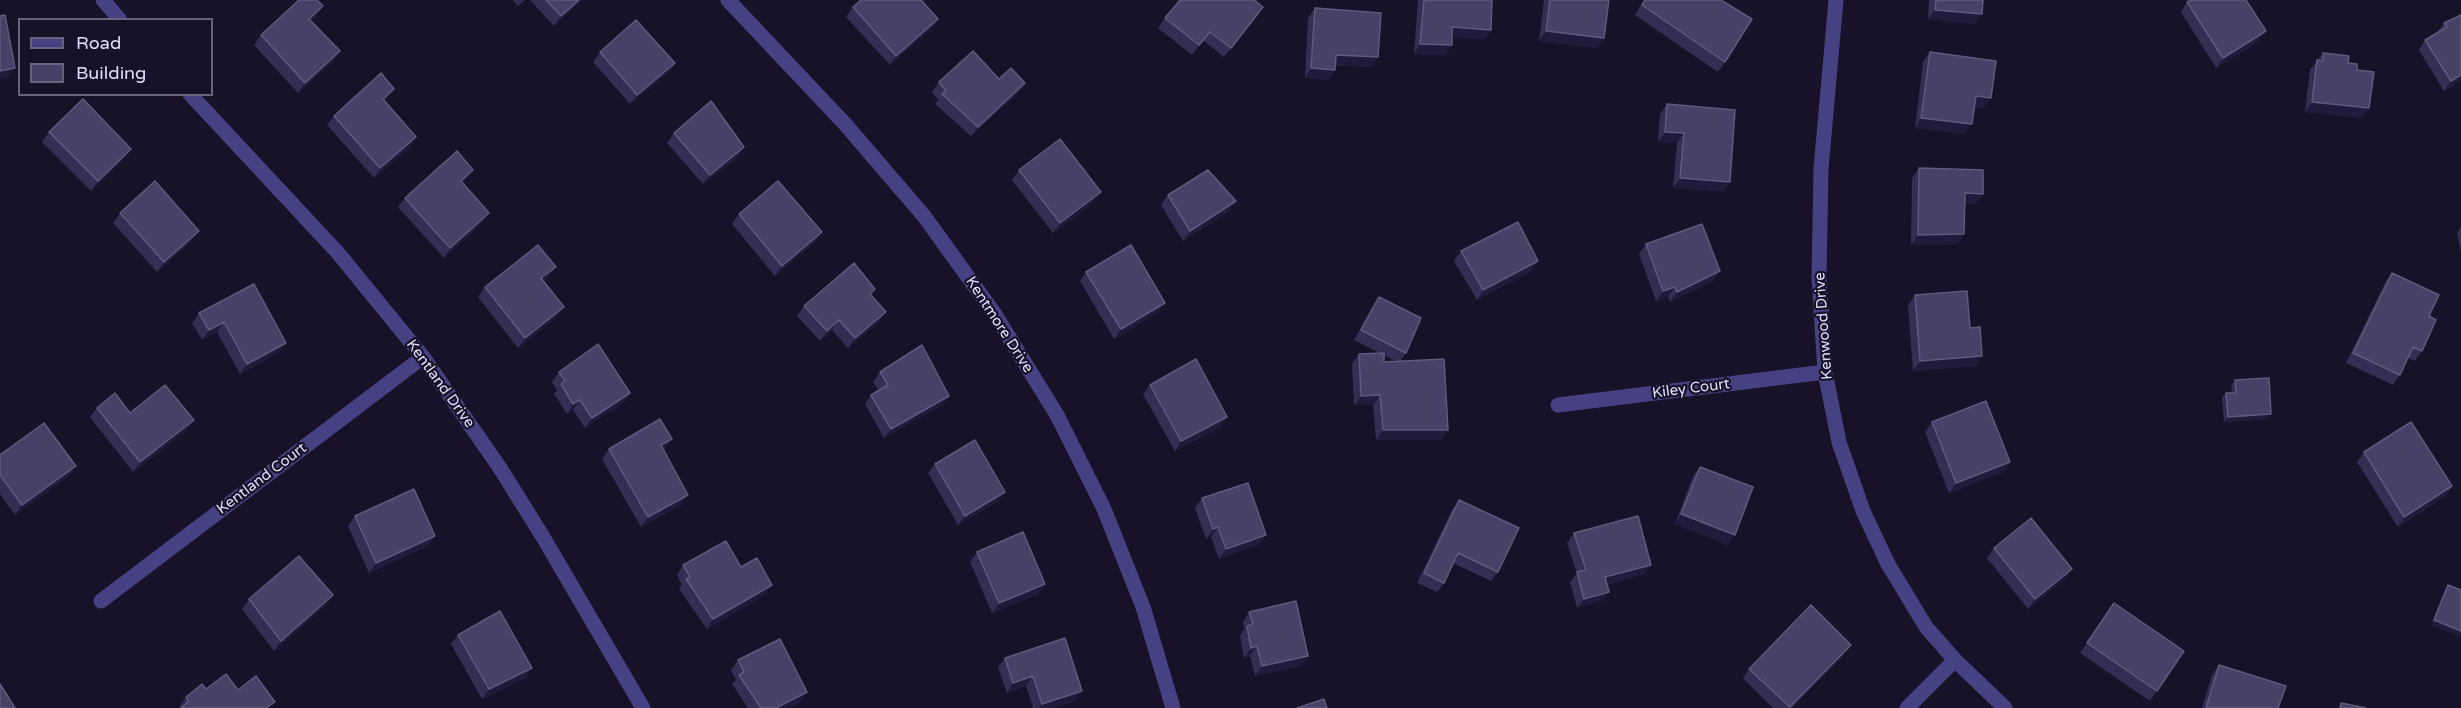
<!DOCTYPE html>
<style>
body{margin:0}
#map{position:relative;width:2461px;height:708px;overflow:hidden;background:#171227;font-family:"Varela Round",sans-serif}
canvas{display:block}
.legend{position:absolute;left:18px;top:18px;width:195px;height:78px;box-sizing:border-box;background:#171227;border:2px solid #67637c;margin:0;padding:8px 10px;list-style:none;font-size:18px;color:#e0dcfc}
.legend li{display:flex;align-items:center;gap:12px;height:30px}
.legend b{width:30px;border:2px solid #67637c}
</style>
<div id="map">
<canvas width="2461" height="708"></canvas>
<ul class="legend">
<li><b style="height:8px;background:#464182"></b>Road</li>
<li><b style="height:16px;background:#484066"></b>Building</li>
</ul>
</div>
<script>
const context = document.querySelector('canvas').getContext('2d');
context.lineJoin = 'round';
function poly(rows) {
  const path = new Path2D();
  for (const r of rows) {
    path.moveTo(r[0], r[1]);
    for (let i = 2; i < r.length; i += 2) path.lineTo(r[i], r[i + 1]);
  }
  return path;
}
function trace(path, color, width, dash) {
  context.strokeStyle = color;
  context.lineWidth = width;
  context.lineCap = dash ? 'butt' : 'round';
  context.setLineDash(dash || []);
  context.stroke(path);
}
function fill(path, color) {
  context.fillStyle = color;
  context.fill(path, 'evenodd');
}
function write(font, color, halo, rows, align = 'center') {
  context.font = font + ' "Varela Round",sans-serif';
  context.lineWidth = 4.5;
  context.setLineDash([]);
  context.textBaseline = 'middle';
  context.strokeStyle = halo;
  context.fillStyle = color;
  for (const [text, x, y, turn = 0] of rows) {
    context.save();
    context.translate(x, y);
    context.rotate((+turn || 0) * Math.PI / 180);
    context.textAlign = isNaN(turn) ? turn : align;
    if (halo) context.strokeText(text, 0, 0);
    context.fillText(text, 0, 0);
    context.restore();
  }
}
trace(poly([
 [103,0,120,20],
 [728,0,845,124,924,216,994,313,1057,415,1104,509,1143,607,1173,708],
 [1836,0,1821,169,1819,277,1825,372,1839,442,1863,511,1888,564,1926,627,1955,660,2005,708],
 [190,94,338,253,423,357,500,468,543,537,643,708],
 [1558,405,1825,372],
 [101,601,423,357],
 [1907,708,1955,660]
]), '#464182', 15);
fill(poly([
 [513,0,525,0,518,6],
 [530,0,582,0,554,26],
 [1418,0,1492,0,1491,30,1484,39,1452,37,1452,45,1445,55,1414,54],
 [1544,0,1609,0,1604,38,1597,48,1539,41],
 [1644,0,1721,0,1725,62,1718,72,1635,15],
 [1929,0,1983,0,1975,24,1928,19],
 [2187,2,2259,41,2216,68,2181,12],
 [323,6,316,16,311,21,340,51,333,61,298,93,254,45,261,35],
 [853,7,931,29,890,65,846,17],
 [1315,8,1372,67,1335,65,1335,70,1328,80,1305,78,1308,18],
 [2461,15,2461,80,2444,91,2419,50,2425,40,2437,33,2444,23],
 [1256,17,1224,57,1204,41,1192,55,1158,28,1165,18],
 [600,52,675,63,668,73,630,104,593,62],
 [1930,52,1984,108,1975,107,1965,134,1915,128,1923,62],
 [2323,53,2348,63,2357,70,2362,118,2305,112,2310,70],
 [999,79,1025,83,1018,93,971,136,935,104,938,100,932,92,939,82],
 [387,98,384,101,410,147,374,178,327,125,334,116],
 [1667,104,1730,182,1723,191,1673,188,1677,143,1658,142,1660,114],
 [49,132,131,149,125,158,91,191,42,142],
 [674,133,744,147,738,157,703,184,667,143],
 [1919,168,1976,204,1965,203,1958,244,1911,245,1912,178],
 [1019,170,1094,202,1053,233,1012,180],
 [466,179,462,183,482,223,444,258,398,207,405,198],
 [1168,195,1229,211,1183,241,1161,205],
 [120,213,199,231,192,240,157,272,113,223],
 [739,214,822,232,815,242,775,276,732,224],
 [2461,227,2461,252,2457,233],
 [1646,244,1713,281,1670,302,1668,297,1656,301,1639,254],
 [1461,251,1531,271,1477,300,1454,261],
 [1086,272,1165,303,1158,312,1114,339,1080,281],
 [2392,273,2429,316,2422,351,2415,361,2408,358,2400,375,2393,385,2346,363,2385,283],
 [549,277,543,281,557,317,518,348,478,297,485,287],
 [254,284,279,352,240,374,217,332,202,340,192,323,199,313],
 [875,289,871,295,879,322,848,348,832,330,820,341,797,316,804,306],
 [1915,295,1970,328,1982,356,1976,366,1913,371,1908,305],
 [1379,297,1406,353,1400,361,1448,430,1441,440,1376,440,1373,405,1354,405,1352,364,1359,354,1380,353,1354,340,1372,307],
 [1384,355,1397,362,1384,362],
 [559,372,630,393,623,403,585,428,573,410,567,414,554,394,557,390,552,382],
 [880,372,949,396,942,405,884,438,865,404,871,395,879,391,873,382],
 [2235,380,2268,419,2224,422,2222,398,2226,393,2232,393,2231,386],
 [1150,385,1221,427,1175,451,1143,394],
 [97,408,130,413,194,420,187,430,133,472,90,417],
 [1932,422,2010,462,2003,472,1949,493,1925,432],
 [609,449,665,449,663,450,681,505,641,527,602,459],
 [2364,452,2452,486,2446,496,2398,527,2357,462],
 [0,455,69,476,15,515,0,494],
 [935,464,1005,492,998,501,958,525,928,473],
 [1700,467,1728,545,1675,524,1693,476],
 [1202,498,1266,535,1259,544,1219,559,1211,537,1206,539,1195,508],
 [1459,500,1498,572,1491,581,1453,563,1444,583,1437,592,1417,583,1452,510],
 [355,516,435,536,428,546,369,573,348,526],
 [1574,533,1651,565,1644,574,1607,585,1609,592,1602,601,1577,608,1570,582,1577,573,1567,543],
 [1994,548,2072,569,2065,579,2028,609,1987,558],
 [977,552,1038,594,992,613,970,562],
 [683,565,741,567,765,595,707,629,679,589,682,585,677,575],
 [2448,585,2461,590,2431,625,2445,590],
 [249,599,326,605,274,651,242,609],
 [2114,603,2184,651,2150,701,2080,653],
 [1249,612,1301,666,1255,676,1250,656,1244,658,1240,636,1244,629,1243,622],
 [458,635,525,678,482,699,451,644],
 [1851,645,1844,655,1792,708,1773,708,1743,678,1749,669],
 [1005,658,1075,701,1053,708,1033,708,1026,686,1007,693,998,667],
 [738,660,801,702,788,708,748,708,732,684,736,680,731,670],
 [2219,665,2278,708,2202,708,2212,675],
 [206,689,238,690,180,708,179,707,186,697]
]), '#362d54');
fill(poly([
 [579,0,582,0,554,26,561,16],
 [323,6,316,16,303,29,309,19],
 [1263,7,1256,17,1224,57,1231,48],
 [1935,10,1982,14,1975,24,1928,19],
 [938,19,931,29,890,65,896,56],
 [1452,27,1491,30,1484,39,1446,37],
 [1546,31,1604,38,1597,48,1539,41],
 [2266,31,2259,41,2216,68,2223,58],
 [1210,32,1204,41,1192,55,1199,45],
 [1420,44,1452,45,1445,55,1414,54],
 [340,51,333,61,298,93,305,83],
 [1336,55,1378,57,1372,67,1329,64],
 [675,63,668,73,630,104,637,95],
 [15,68,8,77,0,79,0,71],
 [1311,68,1335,70,1328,80,1305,78],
 [2461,75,2461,80,2444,91,2451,81],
 [1025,83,1018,93,971,136,978,127],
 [394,89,387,98,376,109,383,99],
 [1976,96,1991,98,1984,108,1969,106],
 [2312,102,2369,108,2362,118,2305,112],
 [1921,118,1972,124,1965,134,1915,128],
 [1665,132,1684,133,1677,143,1658,142],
 [416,137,410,147,374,178,380,168],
 [744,147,738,157,703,184,710,175],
 [131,149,125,158,91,191,98,181],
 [473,170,466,179,454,191,461,181],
 [1680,178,1730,182,1723,191,1673,188],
 [1101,192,1094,202,1053,233,1060,223],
 [1965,193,1983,194,1976,204,1959,203],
 [1236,201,1229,211,1183,241,1190,231],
 [489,213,482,223,444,258,450,248],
 [199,231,192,240,157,272,164,262],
 [822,232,815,242,775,276,782,266],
 [1964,234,1958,244,1911,245,1918,235],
 [1538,261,1531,271,1477,300,1483,290],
 [556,267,549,277,534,288,541,278],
 [1720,271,1713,281,1670,302,1677,292],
 [1675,287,1668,297,1656,301,1663,291],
 [1165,303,1158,312,1114,339,1121,329],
 [564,307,557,317,518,348,525,338],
 [886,312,879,322,848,348,855,338],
 [839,320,832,330,820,341,827,331],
 [224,322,217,332,202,340,209,330],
 [286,343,279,352,240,374,247,364],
 [1982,356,1976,366,1913,371,1920,361],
 [630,393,623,403,585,428,592,418],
 [1380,395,1373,405,1354,405,1361,396],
 [949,396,942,405,884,438,891,429],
 [580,400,573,410,567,414,573,404],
 [2271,414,2268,419,2224,422,2228,417],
 [1227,417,1221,427,1175,451,1181,441],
 [194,420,187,430,133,472,140,462],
 [1383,430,1448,430,1441,440,1376,440],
 [672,439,665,449,654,455,661,445],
 [2010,462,2003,472,1949,493,1956,483],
 [76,466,69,476,15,515,22,505],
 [2452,486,2446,496,2398,527,2404,517],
 [1005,492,998,501,958,525,965,516],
 [688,495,681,505,641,527,648,517],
 [1681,514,1735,535,1728,545,1675,524],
 [1218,527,1211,537,1206,539,1213,529],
 [1266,535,1259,544,1219,559,1226,549],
 [435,536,428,546,369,573,376,563],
 [1651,565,1644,574,1598,587,1605,577],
 [2072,569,2065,579,2028,609,2035,599],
 [1045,584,1038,594,992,613,999,603],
 [772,585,765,595,707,629,713,619],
 [1609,592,1602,601,1577,608,1584,599],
 [333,595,326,605,274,651,281,641],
 [2434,620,2461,631,2461,637,2431,625],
 [1851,645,1844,655,1792,708,1789,708],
 [1257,646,1250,656,1244,658,1251,648],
 [1308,656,1301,666,1255,676,1262,666],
 [532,668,525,678,482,699,489,689],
 [1033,676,1026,686,1007,693,1013,683],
 [1082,691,1075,701,1053,708,1039,708,1042,704],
 [807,692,801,702,788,708,776,708]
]), '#221a3a');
const building = poly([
 [299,0,317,0,323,6,309,19,340,51,305,83,261,35,299,0],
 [546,0,579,0,561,16,546,0],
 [861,0,921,0,938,19,896,56,853,7,861,0],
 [1180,0,1254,0,1263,7,1231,48,1210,32,1199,45,1165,18,1180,0],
 [1424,0,1492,0,1491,30,1452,27,1452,45,1420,44,1424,0],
 [1550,0,1609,0,1604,38,1546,31,1550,0],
 [1645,0,1721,0,1752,19,1725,62,1642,5,1645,0],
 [1936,0,1983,0,1982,14,1935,10,1936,0],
 [2191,0,2246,0,2266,31,2223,58,2187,2,2191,0],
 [1315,8,1381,13,1378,57,1336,55,1335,70,1311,68,1315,8],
 [5,15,15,68,0,71,0,16,5,15],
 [2461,15,2461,75,2451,81,2425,40,2447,27,2444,23,2461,15],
 [636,20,675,63,637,95,600,52,636,20],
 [973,51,999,79,1011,68,1025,83,978,127,942,94,946,91,939,82,973,51],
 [1930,52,1996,61,1991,98,1976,96,1972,124,1921,118,1930,52],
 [2323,53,2349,56,2348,63,2357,64,2357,70,2374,72,2369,108,2312,102,2317,60,2323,61,2323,53],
 [381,73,394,89,383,99,416,137,380,168,334,116,381,73],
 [83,99,131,149,98,181,49,132,83,99],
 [711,101,744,147,710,175,674,133,711,101],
 [1667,104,1735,110,1730,182,1680,178,1684,133,1665,132,1667,104],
 [1060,139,1101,192,1060,223,1019,170,1060,139],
 [457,151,473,170,461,181,489,213,450,248,405,198,457,151],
 [1919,168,1983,170,1983,194,1965,193,1964,234,1918,235,1919,168],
 [1208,170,1236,201,1190,231,1168,195,1208,170],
 [155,181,199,231,164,262,120,213,155,181],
 [778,181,822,232,782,266,739,214,778,181],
 [1518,222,1538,261,1483,290,1461,251,1518,222],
 [1702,224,1720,271,1677,292,1675,287,1663,291,1646,244,1702,224],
 [538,245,556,267,541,278,564,307,525,338,485,287,538,245],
 [1131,245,1165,303,1121,329,1086,272,1131,245],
 [854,263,875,289,870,294,886,312,855,338,839,320,827,331,804,306,854,263],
 [2392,273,2439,295,2429,316,2436,320,2422,351,2413,347,2400,375,2353,353,2392,273],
 [254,284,286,343,247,364,224,322,209,330,199,313,254,284],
 [1967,291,1970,328,1980,327,1982,356,1920,361,1915,295,1967,291],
 [1379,297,1421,318,1406,353,1361,330,1379,297],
 [598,344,630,393,592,418,580,400,573,404,561,384,565,381,559,372,598,344],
 [922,345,949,396,891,429,871,395,888,385,880,372,922,345],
 [1384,353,1384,362,1444,359,1448,430,1383,430,1380,395,1361,396,1359,354,1384,353],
 [1196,359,1227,417,1181,441,1150,385,1196,359],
 [2269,378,2271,414,2228,417,2226,393,2236,393,2235,380,2269,378],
 [165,385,194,420,140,462,97,408,115,393,130,413,165,385],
 [1986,401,2010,462,1956,483,1932,422,1986,401],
 [660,419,672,439,661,445,688,495,648,517,609,449,660,419],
 [2411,422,2452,486,2404,517,2364,452,2411,422],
 [44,423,76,466,22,505,0,475,0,455,44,423],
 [975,440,1005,492,965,516,935,464,975,440],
 [1700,467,1753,487,1735,535,1681,514,1700,467],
 [1248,483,1266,535,1226,549,1218,527,1213,529,1202,498,1248,483],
 [414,489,435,536,376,563,355,516,414,489],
 [1459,500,1519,528,1498,572,1458,553,1444,583,1424,573,1459,500],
 [1638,516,1651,565,1605,577,1609,592,1584,599,1577,572,1586,570,1574,533,1638,516],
 [2031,518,2072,569,2035,599,1994,548,2031,518],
 [1023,532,1045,584,999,603,977,552,1023,532],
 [726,541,741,567,757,558,772,585,713,619,686,579,690,577,683,565,726,541],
 [299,556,333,595,281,641,249,599,299,556],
 [2448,585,2461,590,2461,631,2434,620,2448,585],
 [1296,601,1308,656,1262,666,1257,646,1251,648,1247,626,1253,624,1249,612,1296,601],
 [2114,603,2184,651,2157,691,2087,643,2114,603],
 [1811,605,1851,645,1790,707,1749,669,1811,605],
 [500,611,532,668,489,689,458,635,500,611],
 [1065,638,1082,691,1042,704,1033,676,1013,683,1005,658,1065,638],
 [780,639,807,692,776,708,761,708,739,675,744,672,738,660,780,639],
 [2219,665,2286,686,2278,708,2206,708,2219,665],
 [226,674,238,690,256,676,275,702,266,708,181,708,189,701,186,697,202,684,206,689,226,674],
 [0,684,15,708,0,708,0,684],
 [1324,699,1327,708,1297,708,1324,699],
 [2341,703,2366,708,2340,708,2341,703]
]);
fill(building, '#484066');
trace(building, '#60587d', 1.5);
write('15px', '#e0dcfc', '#171227', [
 ["Kentmore Drive",999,325,57],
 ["Kenwood Drive",1824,326,-94],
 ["Kentland Drive",440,384,54],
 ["Kiley Court",1691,389,-7],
 ["Kentland Court",262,479,-37]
]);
</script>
